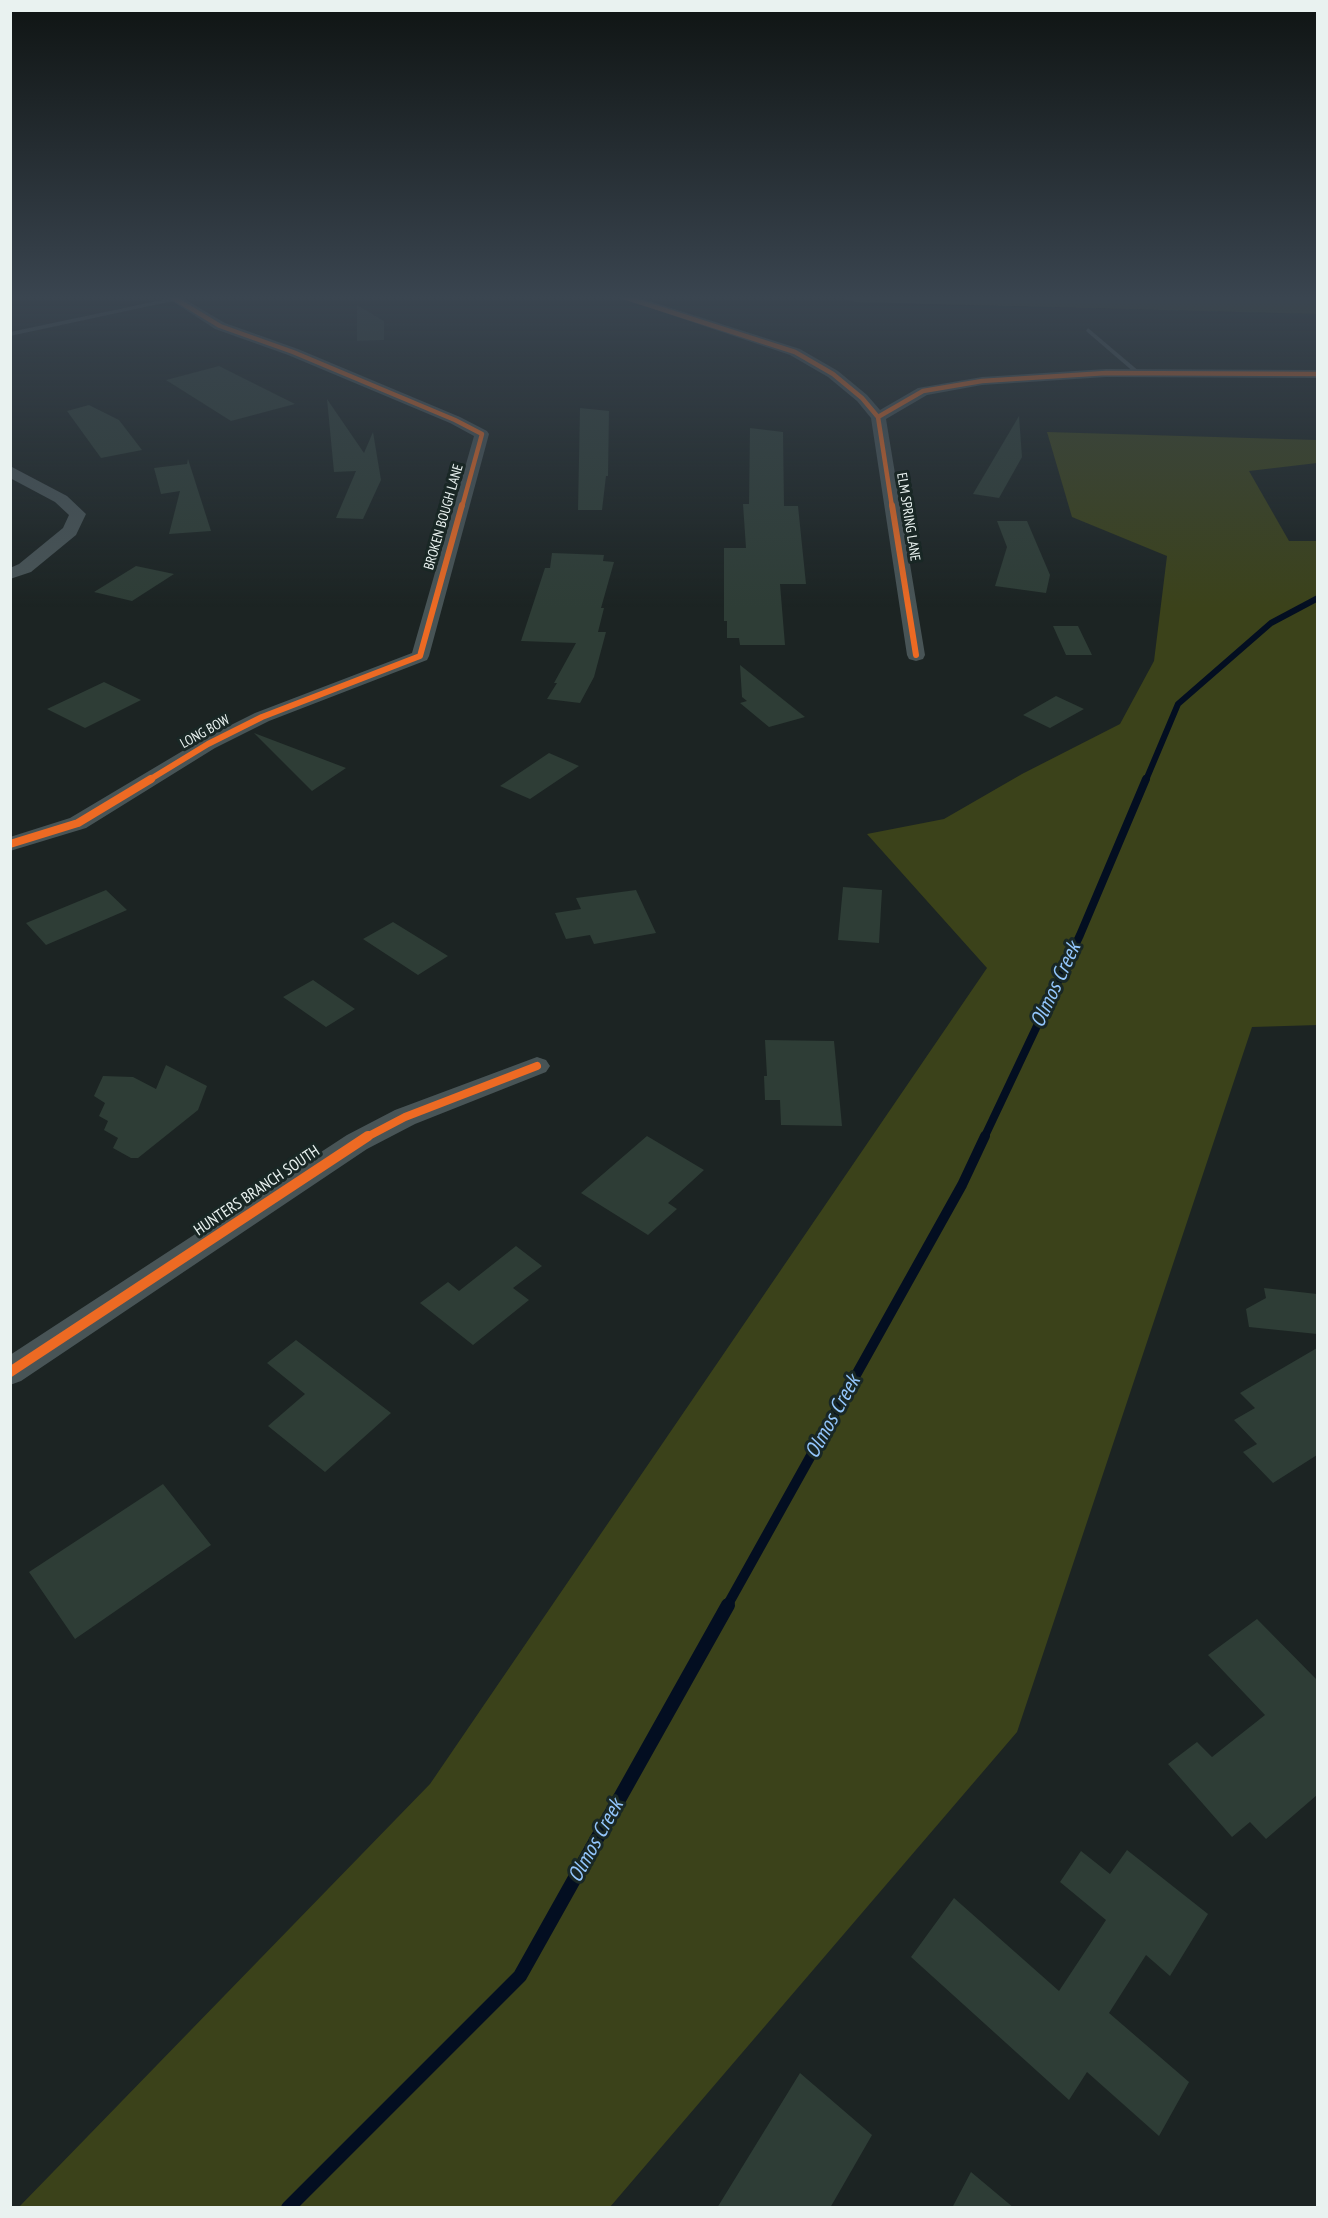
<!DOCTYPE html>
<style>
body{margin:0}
#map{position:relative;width:1328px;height:2218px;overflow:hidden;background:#1c2423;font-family:"PT Sans Narrow",sans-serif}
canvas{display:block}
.frame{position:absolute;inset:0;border:12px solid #e9f2f0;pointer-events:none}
</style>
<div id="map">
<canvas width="1328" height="2218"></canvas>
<div class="frame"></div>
</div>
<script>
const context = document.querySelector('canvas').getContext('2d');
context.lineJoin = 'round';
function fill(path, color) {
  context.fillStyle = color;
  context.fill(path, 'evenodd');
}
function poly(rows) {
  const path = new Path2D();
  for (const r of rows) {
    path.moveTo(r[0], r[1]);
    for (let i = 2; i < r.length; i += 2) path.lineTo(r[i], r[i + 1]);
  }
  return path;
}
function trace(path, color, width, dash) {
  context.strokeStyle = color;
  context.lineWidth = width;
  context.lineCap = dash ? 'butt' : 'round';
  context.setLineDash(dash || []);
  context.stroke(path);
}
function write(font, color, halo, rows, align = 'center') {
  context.font = font + ' "PT Sans Narrow",sans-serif';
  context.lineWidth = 6;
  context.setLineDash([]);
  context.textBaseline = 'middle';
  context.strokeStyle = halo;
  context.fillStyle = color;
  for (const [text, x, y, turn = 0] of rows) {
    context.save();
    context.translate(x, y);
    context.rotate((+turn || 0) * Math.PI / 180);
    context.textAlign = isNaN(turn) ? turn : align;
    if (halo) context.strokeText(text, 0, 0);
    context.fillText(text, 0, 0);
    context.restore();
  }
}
fill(poly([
 [839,297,1317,297,1318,314,855,302],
 [1047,432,1317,440,1317,463,1249,471,1289,541,1317,541,1318,1025,1252,1027,1017,1732,610,2207,19,2207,430,1784,987,968,867,834,944,819,1022,774,1120,724,1154,661,1167,556,1072,517]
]), '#3b421a');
trace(poly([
 [1146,780,1178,704,1271,623,1318,598]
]), '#030e21', 6);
trace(poly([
 [984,1138,1080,935,1146,779]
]), '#030e21', 8);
trace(poly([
 [727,1606,962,1185,985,1136]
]), '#030e21', 10);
trace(poly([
 [288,2208,520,1976,728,1605]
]), '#030e21', 14);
fill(poly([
 [357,305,384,321,384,340,357,341],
 [219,366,295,404,231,421,166,380],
 [327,399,364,453,373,432,381,480,363,519,336,518,356,471,334,472],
 [89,405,119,420,142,450,101,458,67,411],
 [580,408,609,411,608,476,606,476,602,510,578,510],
 [1019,416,1022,457,999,498,973,494],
 [750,428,783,432,784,506,798,506,806,584,780,584,785,645,740,645,739,638,727,638,727,621,724,621,724,548,746,548,743,504,749,504],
 [188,459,211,531,169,534,180,491,161,494,154,468,187,464],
 [997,521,1027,521,1050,575,1046,593,995,586,1007,547],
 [552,553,604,555,603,561,614,562,601,608,604,608,598,632,606,632,594,677,580,703,547,699,557,683,554,683,576,643,521,641,545,568,550,568],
 [136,566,174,574,132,601,94,592],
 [1053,626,1078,626,1092,655,1066,655],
 [740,665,805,717,769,727,740,703,747,701,742,697],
 [104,682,141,700,85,728,47,709],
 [1056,696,1084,709,1050,728,1023,715],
 [254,733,346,768,312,791],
 [549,753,579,766,530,799,500,786],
 [843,887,882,890,879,943,838,940],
 [106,890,127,910,46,945,26,923],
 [636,890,656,933,594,944,590,935,566,939,555,913,581,909,576,898],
 [393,922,448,956,418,975,363,939],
 [313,980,355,1009,326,1027,283,997],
 [765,1040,834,1041,842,1126,781,1125,780,1100,765,1100,764,1076,767,1076],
 [166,1065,207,1086,198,1110,138,1158,131,1158,113,1148,118,1138,104,1130,108,1121,99,1116,105,1103,94,1096,103,1076,133,1077,156,1089],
 [647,1136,704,1170,668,1203,677,1209,648,1235,581,1193],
 [516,1246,542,1266,513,1288,529,1300,473,1345,420,1303,448,1282,459,1291],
 [1264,1288,1317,1294,1317,1334,1249,1327,1246,1309,1266,1298],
 [296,1340,391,1413,325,1472,268,1426,305,1394,267,1363],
 [1317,1348,1317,1455,1273,1483,1243,1452,1257,1444,1234,1420,1255,1408,1240,1393],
 [163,1484,211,1545,75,1639,29,1572],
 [1257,1619,1317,1680,1317,1795,1266,1839,1250,1822,1232,1837,1168,1764,1197,1742,1212,1757,1265,1715,1208,1655],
 [1127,1850,1208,1914,1170,1976,1146,1955,1109,2013,1189,2082,1159,2136,1087,2072,1069,2100,911,1957,954,1898,1059,1991,1106,1920,1060,1882,1081,1851,1110,1874],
 [800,2073,872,2135,830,2208,717,2208],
 [971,2172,1014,2208,952,2208]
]), '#2e3d36');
fill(poly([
 [176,297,178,300,10,336,10,332,176,297],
 [1088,328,1140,372,1140,374,1136,374,1086,331,1088,328]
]), '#485456');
fill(poly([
 [166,297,181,297,225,323,298,349,460,417,487,431,489,434,429,656,427,660,269,721,215,748,86,828,10,851,10,837,70,818,201,740,255,713,412,653,474,436,450,423,288,355,215,329,166,297],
 [618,297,637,297,800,349,838,371,867,395,880,410,918,388,982,377,1106,369,1318,370,1318,378,1106,377,982,385,927,395,886,419,925,655,923,659,916,661,909,659,907,655,871,418,857,401,828,377,790,355,618,297],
 [10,466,67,496,86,514,76,535,31,572,10,579,10,568,19,564,63,528,69,515,55,502,10,478,10,466],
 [537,1057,546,1060,550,1066,546,1072,415,1124,367,1149,21,1381,10,1385,10,1355,347,1135,395,1110,537,1057]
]), '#485456');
trace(poly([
 [172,297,220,326,293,352,455,420,482,434,462,507],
 [624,297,795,352,833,374,862,398,878,417,892,507],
 [878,417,923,391,982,381,1106,373,1318,374]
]), '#ed6a23', 4.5);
trace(poly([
 [892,505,916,655],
 [149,780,208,744,262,717,420,656,462,505]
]), '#ed6a23', 6);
trace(poly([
 [10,844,78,823,151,779],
 [365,1138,405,1117,537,1066]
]), '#ed6a23', 8);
trace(poly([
 [10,1372,368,1136]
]), '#ed6a23', 10);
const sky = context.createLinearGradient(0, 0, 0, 608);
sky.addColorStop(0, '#0f1413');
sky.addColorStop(0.49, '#3a4550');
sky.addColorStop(1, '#3a455000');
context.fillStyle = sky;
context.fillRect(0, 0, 1328, 608);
write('14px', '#e9f2f0', '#192725', [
 ["BROKEN BOUGH LANE",444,517,-74],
 ["ELM SPRING LANE",908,517,81],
 ["LONG BOW",205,732,-29]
]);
write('16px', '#e9f2f0', '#192725', [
 ["HUNTERS BRANCH SOUTH",257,1191,-34]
]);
write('italic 21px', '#93c6fc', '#192725', [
 ["Olmos Creek",1056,985,-65],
 ["Olmos Creek",833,1417,-61],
 ["Olmos Creek",596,1841,-61]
]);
</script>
